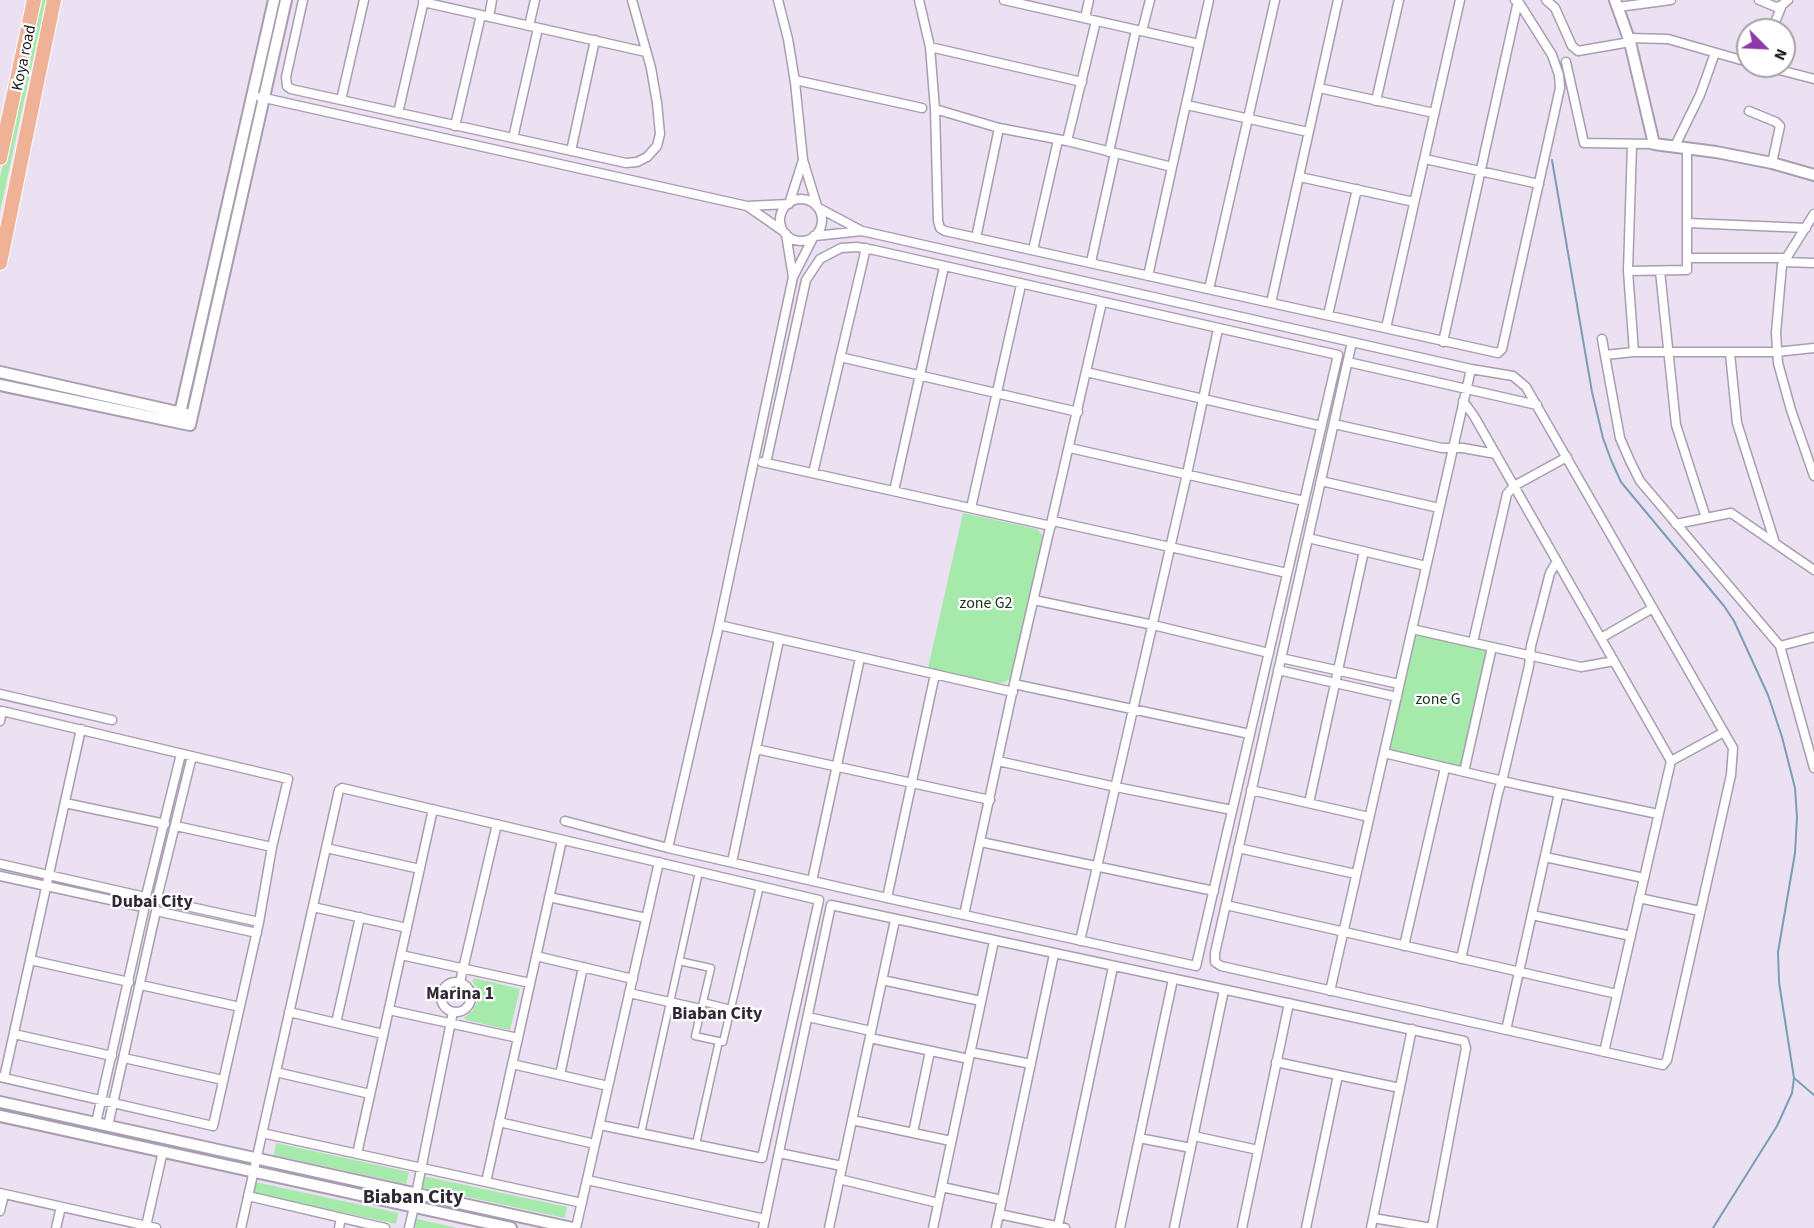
<!DOCTYPE html>
<style>
body{margin:0}
#map{position:relative;width:1814px;height:1228px;overflow:hidden;background:#ece1f3;font-family:"Source Sans 3",sans-serif}
canvas{display:block}
.north{position:absolute;left:1736px;top:18px;width:60px;height:60px;box-sizing:border-box;background:#fff;border:2px solid #a5a3a6;border-radius:50%;rotate:114deg;font-size:16px;font-weight:700;line-height:24px;text-align:center;color:#1d1920}
.north::after{content:'';display:block;margin:auto;width:21px;height:27px;background:#8e39a7;clip-path:polygon(50% 0,100% 100%,50% 72%,0 100%)}
</style>
<div id="map">
<canvas width="1814" height="1228"></canvas>
<div class="north">N</div>
</div>
<script>
const context = document.querySelector('canvas').getContext('2d');
context.lineJoin = 'round';
function fill(path, color) {
  context.fillStyle = color;
  context.fill(path, 'evenodd');
}
function poly(rows) {
  const path = new Path2D();
  for (const r of rows) {
    if (r.length === 3) {
      path.moveTo(r[0] + r[2], r[1]);
      path.arc(r[0], r[1], r[2], 0, 2 * Math.PI);
      continue;
    }
    path.moveTo(r[0], r[1]);
    for (let i = 2; i < r.length; i += 2) path.lineTo(r[i], r[i + 1]);
  }
  return path;
}
function trace(path, color, width, dash) {
  context.strokeStyle = color;
  context.lineWidth = width;
  context.lineCap = dash ? 'butt' : 'round';
  context.setLineDash(dash || []);
  context.stroke(path);
}
function write(font, color, halo, rows, align = 'center') {
  context.font = font + ' "Source Sans 3",sans-serif';
  context.lineWidth = 4.5;
  context.setLineDash([]);
  context.textBaseline = 'middle';
  context.strokeStyle = halo;
  context.fillStyle = color;
  for (const [text, x, y, turn = 0] of rows) {
    context.save();
    context.translate(x, y);
    context.rotate((+turn || 0) * Math.PI / 180);
    context.textAlign = isNaN(turn) ? turn : align;
    if (halo) context.strokeText(text, 0, 0);
    context.fillText(text, 0, 0);
    context.restore();
  }
}
fill(poly([
 [38,0,46,0,0,211,0,178],
 [963,513,1037,529,1044,537,1014,672,1011,678,1005,682,998,683,928,668],
 [1415,632,1488,649,1461,768,1388,751],
 [474,978,520,989,510,1030,466,1020,464,1018,472,1011,478,1001,477,988,472,981],
 [276,1143,409,1172,406,1184,274,1155],
 [423,1176,567,1207,565,1218,421,1187],
 [255,1182,398,1213,396,1224,252,1193],
 [417,1219,458,1228,415,1228]
]), '#a5e9ab');
trace(poly([
 [1552,160,1592,392,1603,438,1611,460,1621,482,1724,606,1734,621,1768,695,1782,737,1795,788,1797,817,1795,853,1778,952,1779,982,1794,1078,1792,1093,1777,1126,1713,1228],
 [1794,1078,1814,1095]
]), '#7a9db9', 2);
const pedestrian = poly([
 [679,961,711,968,695,1036,723,1042,760,886],
 [703,1002,731,1009],
 [641,1133,699,872],
 [696,1144,719,1041]
]);
const minor = poly([
 [303,0,286,77,287,86,291,89,626,163,637,162,647,157,657,146,660,134,657,103,651,68,632,0],
 [778,0,788,39,795,82,803,160,817,206],
 [919,0,930,47,935,109,938,221,940,228,945,231,1498,353,1502,349,1560,88,1559,75,1552,55,1518,1,1515,0],
 [1004,0,1199,44],
 [1546,0,1555,8,1572,46,1578,51,1630,42],
 [1759,0,1776,7,1782,5,1788,0],
 [423,2,646,52],
 [1618,7,1671,0],
 [489,17,492,0],
 [1085,18,1089,0],
 [529,26,535,0],
 [1772,30,1782,5],
 [1142,31,1150,0],
 [1628,38,1668,39,1748,62],
 [930,47,1082,82],
 [1566,62,1584,143,1654,144],
 [1764,66,1814,79],
 [795,80,922,108],
 [1319,88,1434,113],
 [260,97,747,206,789,204,803,160],
 [341,100,364,0],
 [1376,101,1399,0],
 [1187,105,1308,132],
 [935,109,999,128,1067,141,1172,167],
 [1749,111,1776,122,1780,126,1772,163],
 [398,113,424,0],
 [455,126,481,15],
 [513,138,538,28],
 [1067,141,1096,21],
 [1632,145,1628,271,1634,352],
 [1675,146,1700,95,1715,53],
 [571,151,595,40],
 [1109,152,1136,30],
 [1425,159,1539,184],
 [1300,177,1414,202],
 [801,220,21],
 [747,206,783,231],
 [817,207,862,231,1471,369,1513,376,1526,387,1733,748,1731,775,1667,1060,1663,1065,1221,966,1215,962,1215,953,1352,342],
 [1814,214,1782,265,1776,333,1778,363,1791,410,1814,476],
 [1688,223,1806,228],
 [786,234,793,277],
 [815,236,862,231],
 [976,238,999,128],
 [1033,250,1058,140],
 [1687,258,1786,258],
 [1091,262,1115,153],
 [1784,262,1814,263],
 [1628,271,1687,270,1687,148],
 [1660,271,1676,425,1706,518],
 [1148,276,1209,0],
 [1209,289,1275,0],
 [1271,303,1338,0],
 [1328,315,1357,189],
 [1386,328,1460,0],
 [1602,339,1620,438,1630,461,1640,481,1780,646,1814,768],
 [1443,342,1518,1],
 [1730,353,1737,423,1775,543],
 [1605,355,1634,352,1776,352,1814,348],
 [840,357,1078,412],
 [1348,362,1537,405],
 [1086,372,1321,426],
 [1463,401,1474,416,1671,761,1604,1052],
 [1334,424,1442,448,1463,448,1496,454],
 [1070,448,1304,501],
 [762,462,1051,526],
 [813,473,866,248],
 [1321,481,1439,508],
 [894,491,944,267],
 [971,508,1021,285],
 [1053,521,1287,573],
 [1676,524,1731,513,1814,570],
 [1308,538,1426,566],
 [1034,600,1153,625,1269,653],
 [719,625,1013,692],
 [1412,629,1581,667,1614,661],
 [1601,638,1653,608],
 [1473,642,1507,494,1514,486,1567,457],
 [1780,646,1814,637],
 [1281,658,1399,684],
 [1278,670,1397,697],
 [1014,684,1250,734],
 [0,694,112,720],
 [0,721,2,711,288,779,272,847,259,922,213,1126,0,1077],
 [756,749,990,800],
 [1384,753,1520,785,1658,814],
 [998,761,1116,787,1232,810],
 [1671,761,1724,732],
 [1464,772,1492,647],
 [1251,790,1369,817],
 [65,803,165,824],
 [1309,803,1364,551],
 [565,821,668,848,887,898,1196,966,1338,355,874,250,857,247,841,248,820,259,806,280,766,463],
 [176,826,272,847],
 [981,842,1214,891],
 [326,848,420,869],
 [668,848,719,625,793,277,814,236],
 [1238,848,1356,874],
 [1545,857,1644,878],
 [732,862,779,640],
 [0,864,145,897],
 [0,876,143,907],
 [812,881,860,658],
 [146,896,181,754],
 [549,897,646,918],
 [157,898,192,756],
 [887,898,935,674],
 [1639,898,1700,911],
 [159,900,259,922],
 [1226,905,1617,994],
 [313,907,407,928],
 [964,915,1014,684,1102,302],
 [1532,915,1631,936],
 [1080,941,1187,474,1218,329],
 [1404,946,1445,768],
 [401,955,530,983],
 [536,956,633,979],
 [1461,959,1498,793,1504,773,1529,666,1531,646,1550,573,1557,561],
 [30,960,129,982],
 [882,980,981,1001],
 [456,997,15],
 [460,982,497,824],
 [141,985,240,1007],
 [1330,991,1471,369],
 [629,993,701,1009],
 [389,1010,518,1038],
 [289,1012,383,1034],
 [808,1017,871,1031],
 [336,1023,360,917],
 [1506,1030,1559,793],
 [14,1034,112,1056],
 [870,1038,969,1059],
 [970,1052,1031,1064],
 [124,1058,223,1080],
 [1276,1062,1400,1088],
 [512,1064,608,1086],
 [276,1072,370,1094],
 [560,1075,583,967],
 [4,1078,81,729],
 [852,1120,951,1141],
 [499,1122,595,1144],
 [96,1123,144,910],
 [108,1126,156,911,257,933],
 [262,1133,582,1203],
 [913,1133,930,1051],
 [1194,1136,1258,1150],
 [1139,1138,1191,1148],
 [779,1153,842,1166],
 [357,1154,433,809],
 [839,1179,938,1203],
 [587,1180,765,1219],
 [486,1182,562,840],
 [942,1187,1002,1200],
 [0,1193,156,1228],
 [416,1194,453,1012],
 [248,1196,385,1228],
 [0,1211,4,1194],
 [999,1214,1065,1228],
 [1373,1218,1432,1228],
 [146,1226,163,1151],
 [1058,1226,1113,967],
 [56,1228,61,1207],
 [241,1228,339,790,342,788,819,900,762,1158,600,1125],
 [339,1228,341,1218],
 [409,1228,414,1207],
 [576,1228,659,862],
 [763,1228,831,905,1464,1041,1466,1048,1432,1228],
 [829,1228,895,920],
 [933,1228,994,941],
 [996,1228,1054,954],
 [1120,1228,1173,979],
 [1174,1228,1224,990],
 [1242,1228,1289,1003],
 [1306,1228,1338,1075],
 [1371,1228,1412,1029]
]);
const tertiary = poly([
 [1615,0,1630,42,1654,144,1716,152,1772,163,1814,175],
 [0,372,186,414],
 [0,385,190,425,286,0],
 [178,422,274,0],
 [0,1102,572,1228],
 [0,1116,511,1228]
]);
const trunk = poly([
 [0,158,34,0],
 [0,263,54,0]
]);
trace(pedestrian, '#a89eaf', 9);
trace(minor, '#a89eaf', 11);
trace(tertiary, '#a89eaf', 14);
trace(trunk, '#fff', 16);
trace(pedestrian, '#fff', 6);
trace(minor, '#fff', 8);
trace(tertiary, '#fff', 10);
trace(trunk, '#f0b296', 14);
write('16px', '#1d1920', '#fff', [
 ["Koya road",25,58,-78]
]);
write('16px', '#15351a', '#fff', [
 ["zone G2",986,604],
 ["zone G",1438,700]
]);
write('bold 18px', '#312836', '#fff', [
 ["Dubai City",152,903],
 ["Marina 1",460,995],
 ["Biaban City",717,1015]
]);
write('bold 20px', '#312836', '#fff', [
 ["Biaban City",413,1199]
]);
</script>
